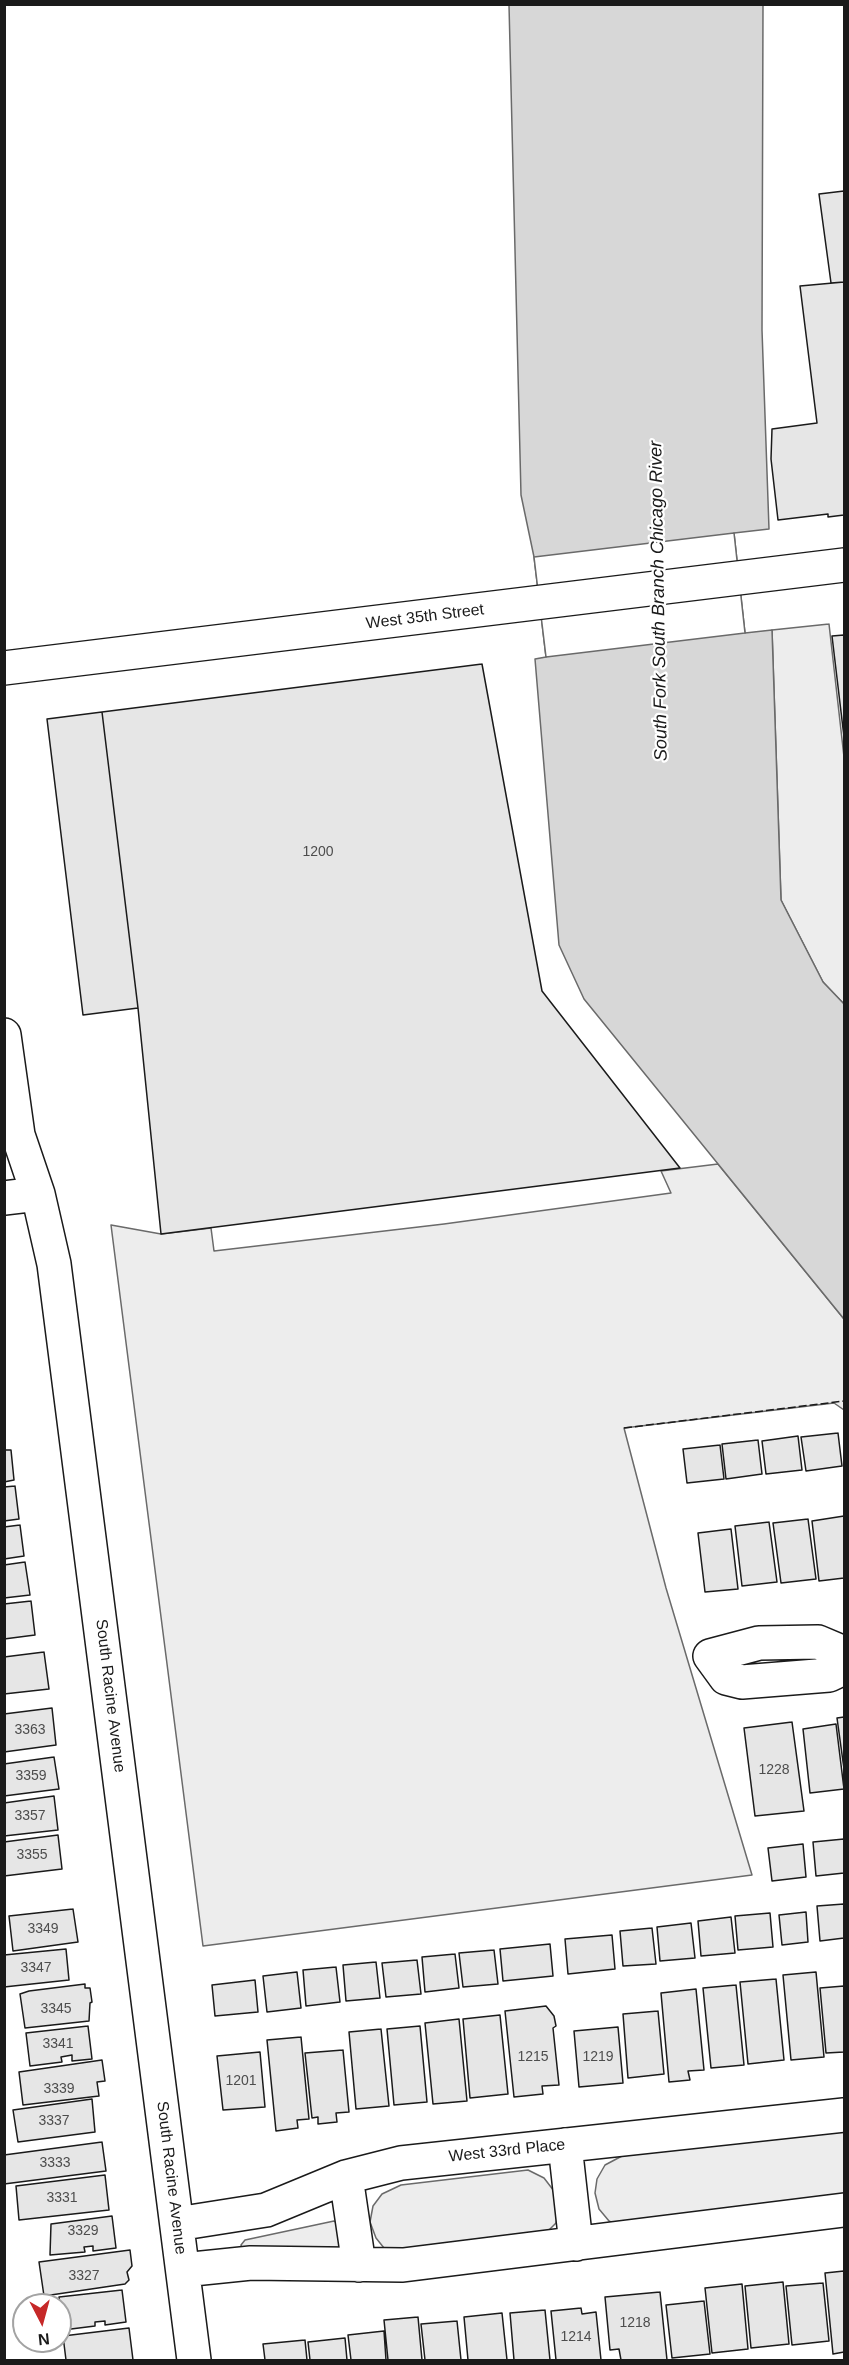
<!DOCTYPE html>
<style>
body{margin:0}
#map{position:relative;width:849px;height:2365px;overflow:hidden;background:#fff;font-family:Arial,sans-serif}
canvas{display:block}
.frame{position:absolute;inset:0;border:6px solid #1a1a1a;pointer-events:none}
.north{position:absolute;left:12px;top:2293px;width:60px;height:60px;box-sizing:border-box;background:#fff;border:2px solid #a3a3a3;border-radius:50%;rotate:174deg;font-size:16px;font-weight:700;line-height:24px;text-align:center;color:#1a1a1a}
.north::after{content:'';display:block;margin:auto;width:21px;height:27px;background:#c62828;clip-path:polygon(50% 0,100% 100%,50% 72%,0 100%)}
</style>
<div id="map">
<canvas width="849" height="2365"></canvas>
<div class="frame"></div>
<div class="north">N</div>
</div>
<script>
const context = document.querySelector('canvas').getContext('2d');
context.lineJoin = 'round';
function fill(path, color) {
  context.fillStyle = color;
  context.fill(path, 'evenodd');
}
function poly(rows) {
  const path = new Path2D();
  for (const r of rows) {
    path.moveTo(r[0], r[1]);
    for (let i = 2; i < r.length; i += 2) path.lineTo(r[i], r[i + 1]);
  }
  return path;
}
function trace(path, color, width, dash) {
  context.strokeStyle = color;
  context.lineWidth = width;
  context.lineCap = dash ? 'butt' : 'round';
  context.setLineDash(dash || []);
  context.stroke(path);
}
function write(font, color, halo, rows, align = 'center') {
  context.font = font + ' Arial,sans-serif';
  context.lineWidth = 4.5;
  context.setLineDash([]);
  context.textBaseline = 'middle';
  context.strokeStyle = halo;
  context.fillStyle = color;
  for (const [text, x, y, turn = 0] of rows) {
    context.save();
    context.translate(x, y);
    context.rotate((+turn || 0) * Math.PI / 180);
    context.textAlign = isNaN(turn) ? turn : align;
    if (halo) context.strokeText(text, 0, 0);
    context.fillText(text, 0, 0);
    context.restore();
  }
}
const built = poly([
 [829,624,844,757,844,1004,823,982,781,900,772,630,829,624],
 [718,1164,844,1319,844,1410,834,1403,624,1428,666,1588,752,1875,203,1946,111,1225,161,1234,211,1228,214,1251,444,1224,671,1193,661,1171,718,1164],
 [844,2128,844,2204,620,2227,609,2221,599,2209,595,2193,597,2179,605,2165,622,2156,844,2128],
 [528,2170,544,2178,554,2191,559,2208,556,2223,539,2240,398,2257,384,2248,376,2238,370,2222,373,2206,382,2194,401,2185,528,2170],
 [334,2221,341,2226,342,2250,242,2249,241,2245,245,2240,334,2221]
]);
fill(built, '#ededed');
trace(built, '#6a6a6a', 1.5);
const water = poly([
 [509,5,763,5,762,330,769,529,734,533,745,633,772,630,781,900,823,982,844,1004,844,1319,584,999,559,945,535,659,546,657,534,557,521,495,509,5]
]);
fill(water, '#d7d7d7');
trace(water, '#6a6a6a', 1.5);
const pier = poly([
 [734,533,745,633,546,657,534,557,734,533]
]);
fill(pier, '#fff');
trace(pier, '#6a6a6a', 1.5);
const building = poly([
 [844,191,844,282,831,283,819,194,844,191],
 [844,282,844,515,828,517,828,514,778,520,771,459,772,429,817,423,800,286,844,282],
 [844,635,844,737,832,636,844,635],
 [482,664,542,991,680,1168,161,1234,138,1008,102,712,482,664],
 [102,712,138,1008,83,1015,47,719,102,712],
 [838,1433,842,1466,806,1471,801,1437,838,1433],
 [798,1436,802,1470,766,1474,762,1441,798,1436],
 [758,1440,762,1474,726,1479,722,1444,758,1440],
 [720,1445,724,1479,687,1483,683,1449,720,1445],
 [4,1450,11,1450,14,1480,4,1482,4,1450],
 [15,1486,19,1519,4,1521,4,1487,15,1486],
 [844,1516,844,1578,819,1581,812,1521,844,1516],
 [808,1519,816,1579,781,1583,773,1523,808,1519],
 [769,1522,777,1582,742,1586,735,1526,769,1522],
 [20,1525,24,1556,4,1559,4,1527,20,1525],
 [731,1529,738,1589,705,1592,698,1533,731,1529],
 [25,1562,30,1595,4,1598,4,1565,25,1562],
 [31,1601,35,1635,4,1639,4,1604,31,1601],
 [44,1652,49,1689,4,1694,4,1657,44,1652],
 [52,1708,56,1745,4,1752,4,1714,52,1708],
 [844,1717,844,1769,837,1718,844,1717],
 [792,1722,804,1811,755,1816,744,1728,792,1722],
 [836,1724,844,1789,810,1793,803,1729,836,1724],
 [54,1757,59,1789,4,1796,4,1764,54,1757],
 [54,1796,58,1830,4,1836,4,1803,54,1796],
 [58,1835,62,1869,4,1876,4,1842,58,1835],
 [844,1839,844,1873,816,1876,813,1842,844,1839],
 [803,1844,806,1877,772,1881,768,1848,803,1844],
 [844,1904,844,1938,820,1941,817,1906,844,1904],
 [73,1909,78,1942,13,1951,9,1916,73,1909],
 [806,1912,808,1942,782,1945,779,1915,806,1912],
 [770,1913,773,1947,738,1950,735,1916,770,1913],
 [731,1917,735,1953,701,1956,698,1921,731,1917],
 [691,1923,695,1958,660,1961,657,1927,691,1923],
 [652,1928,656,1964,623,1966,620,1931,652,1928],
 [612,1935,615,1969,568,1974,565,1939,612,1935],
 [550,1944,553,1976,503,1981,500,1949,550,1944],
 [66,1949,69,1980,4,1987,4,1955,66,1949],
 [494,1950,498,1984,463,1987,459,1953,494,1950],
 [455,1954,459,1988,425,1992,422,1957,455,1954],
 [417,1960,421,1994,386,1997,382,1963,417,1960],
 [376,1962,380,1998,346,2001,343,1965,376,1962],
 [336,1967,340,2002,306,2006,303,1970,336,1967],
 [297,1972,301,2008,267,2012,263,1976,297,1972],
 [816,1972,824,2057,791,2060,783,1975,816,1972],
 [776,1979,784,2060,748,2064,740,1982,776,1979],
 [255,1980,258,2012,215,2016,212,1985,255,1980],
 [85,1984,85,1988,90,1988,92,2002,90,2003,89,2021,25,2028,20,1994,29,1991,85,1984],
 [736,1985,744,2065,711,2068,703,1988,736,1985],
 [844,1986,844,2052,826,2053,820,1988,844,1986],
 [696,1989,704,2070,688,2071,690,2080,669,2082,661,1993,696,1989],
 [546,2006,554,2016,556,2026,553,2028,559,2085,542,2086,543,2094,514,2097,505,2011,546,2006],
 [658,2011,664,2074,628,2078,623,2014,658,2011],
 [500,2015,508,2094,470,2098,463,2019,500,2015],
 [459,2019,467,2101,433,2104,425,2023,459,2019],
 [88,2026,92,2059,72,2061,72,2055,61,2057,62,2062,30,2066,26,2033,88,2026],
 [420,2026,427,2102,394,2105,387,2029,420,2026],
 [618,2027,623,2083,579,2087,574,2031,618,2027],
 [381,2029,389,2106,356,2109,349,2032,381,2029],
 [301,2037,309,2119,297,2120,298,2128,276,2131,267,2040,301,2037],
 [343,2050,349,2112,336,2113,337,2122,318,2124,318,2117,312,2118,305,2053,343,2050],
 [260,2052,265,2107,223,2110,217,2056,260,2052],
 [102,2060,105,2081,97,2082,99,2096,23,2105,19,2072,102,2060],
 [92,2099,95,2132,18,2142,13,2110,92,2099],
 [102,2142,106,2171,4,2184,4,2155,102,2142],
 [105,2175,109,2210,19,2220,16,2186,105,2175],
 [112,2216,116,2248,93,2251,93,2246,84,2247,85,2252,50,2255,51,2224,112,2216],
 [130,2250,132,2266,127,2272,129,2280,125,2284,44,2296,39,2262,130,2250],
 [844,2271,844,2352,833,2354,825,2273,844,2271],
 [783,2282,789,2344,751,2348,745,2286,783,2282],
 [823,2283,829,2341,792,2345,786,2286,823,2283],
 [742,2284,748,2349,712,2353,705,2288,742,2284],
 [122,2290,126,2322,105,2325,105,2321,95,2322,95,2326,63,2330,59,2297,122,2290],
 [660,2292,667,2360,621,2360,619,2349,610,2350,605,2297,660,2292],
 [704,2301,710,2354,672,2358,666,2305,704,2301],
 [581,2308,582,2314,596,2312,601,2360,556,2360,551,2311,581,2308],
 [545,2310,550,2360,514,2360,510,2313,545,2310],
 [502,2313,507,2360,468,2360,464,2317,502,2313],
 [418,2317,422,2360,388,2360,384,2320,418,2317],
 [457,2321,461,2360,425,2360,421,2324,457,2321],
 [129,2328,133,2360,66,2360,63,2336,129,2328],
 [384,2331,386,2360,351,2360,348,2335,384,2331],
 [345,2338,347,2360,310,2360,308,2342,345,2338],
 [305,2340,307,2360,265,2360,263,2344,305,2340]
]);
fill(building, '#e6e6e6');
trace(building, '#1a1a1a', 1.5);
const minor = poly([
 [4,1035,18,1135,38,1194,54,1264,194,2360],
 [4,1198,38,1194],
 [844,1653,818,1642,759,1643,710,1656,726,1678,742,1682,829,1675,844,1668],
 [565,2145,576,2244],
 [346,2177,359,2265],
 [177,2224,266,2210,346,2177,401,2163,844,2115],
 [183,2270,251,2263,403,2265,844,2210]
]);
const major = poly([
 [4,668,844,565]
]);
trace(minor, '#1a1a1a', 36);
trace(major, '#1a1a1a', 36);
trace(minor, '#fff', 33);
trace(major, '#fff', 33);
trace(poly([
 [624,1428,844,1401]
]), '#1a1a1a', 1.5, [8, 3]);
write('14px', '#4d4d4d', null, [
 ["1200",318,852],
 ["3363",30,1730],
 ["1228",774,1770],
 ["3359",31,1776],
 ["3357",30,1816],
 ["3355",32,1855],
 ["3349",43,1929],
 ["3347",36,1968],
 ["3345",56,2009],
 ["3341",58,2044],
 ["1215",533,2057],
 ["1219",598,2057],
 ["1201",241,2081],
 ["3339",59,2089],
 ["3337",54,2121],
 ["3333",55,2163],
 ["3331",62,2198],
 ["3329",83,2231],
 ["3327",84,2276],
 ["1218",635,2323],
 ["1214",576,2337]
]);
write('16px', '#1a1a1a', '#fff', [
 ["West 35th Street",425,617,-7],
 ["South Racine Avenue",110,1696,83],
 ["West 33rd Place",507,2151,-6],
 ["South Racine Avenue",171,2178,83]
]);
write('italic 18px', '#1a1a1a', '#fff', [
 ["South Fork South Branch Chicago River",659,601,-91]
]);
</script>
